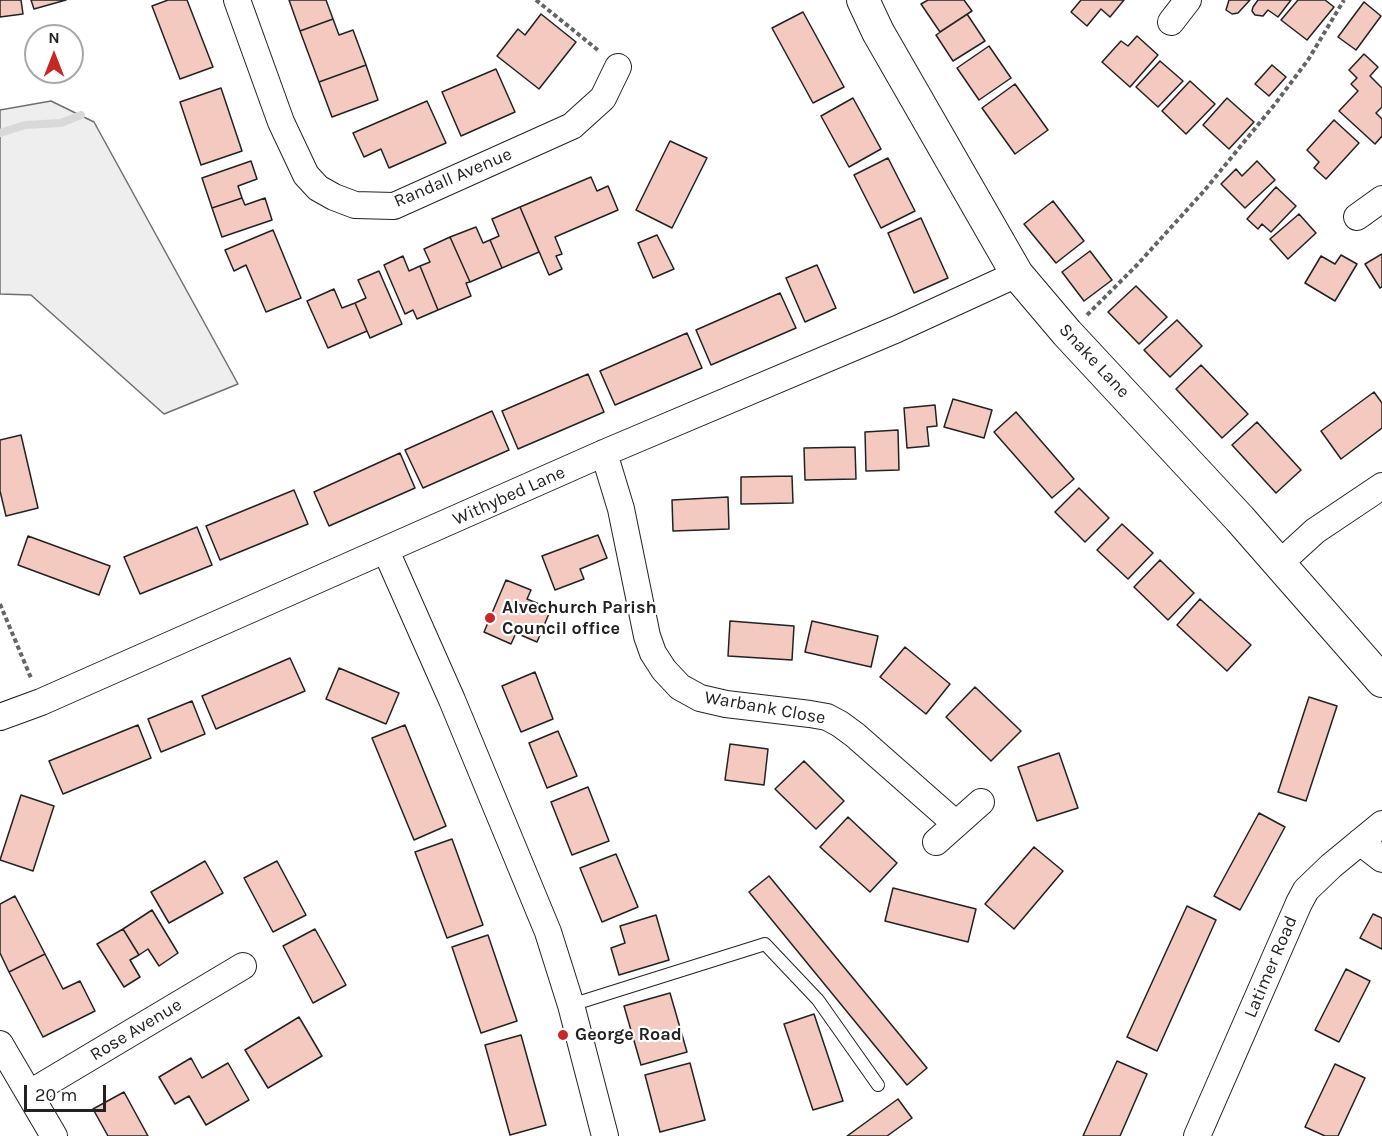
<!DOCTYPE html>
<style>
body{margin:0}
#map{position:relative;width:1382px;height:1136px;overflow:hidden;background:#fff;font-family:Karla,sans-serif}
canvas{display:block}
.north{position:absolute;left:24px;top:24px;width:60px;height:60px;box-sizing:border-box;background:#fff;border:2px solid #a7a7a7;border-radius:50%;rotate:0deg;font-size:16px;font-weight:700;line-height:24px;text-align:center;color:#222}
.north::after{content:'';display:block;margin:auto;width:21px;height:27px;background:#c62828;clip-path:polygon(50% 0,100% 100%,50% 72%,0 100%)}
.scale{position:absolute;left:24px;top:1085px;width:82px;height:27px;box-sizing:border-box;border:3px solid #222;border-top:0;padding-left:8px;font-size:18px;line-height:21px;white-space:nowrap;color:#222;-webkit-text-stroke:4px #fff;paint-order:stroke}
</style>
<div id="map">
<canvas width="1382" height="1136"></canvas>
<div class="north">N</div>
<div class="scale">20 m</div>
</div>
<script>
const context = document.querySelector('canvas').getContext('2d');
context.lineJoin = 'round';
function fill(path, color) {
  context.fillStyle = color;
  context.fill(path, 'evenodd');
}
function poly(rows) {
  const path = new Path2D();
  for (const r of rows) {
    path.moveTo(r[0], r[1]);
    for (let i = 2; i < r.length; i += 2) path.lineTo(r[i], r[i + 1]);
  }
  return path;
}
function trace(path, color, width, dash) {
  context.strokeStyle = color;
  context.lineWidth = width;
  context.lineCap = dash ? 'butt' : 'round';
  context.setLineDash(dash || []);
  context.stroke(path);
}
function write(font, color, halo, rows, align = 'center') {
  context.font = font + ' Karla,sans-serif';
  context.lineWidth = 4.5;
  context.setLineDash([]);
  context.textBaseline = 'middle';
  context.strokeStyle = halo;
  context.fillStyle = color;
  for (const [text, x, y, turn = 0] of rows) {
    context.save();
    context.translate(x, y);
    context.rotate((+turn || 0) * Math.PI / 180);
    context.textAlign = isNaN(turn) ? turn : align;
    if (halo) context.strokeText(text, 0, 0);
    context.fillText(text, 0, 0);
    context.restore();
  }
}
const green = poly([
 [51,101,94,122,238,384,164,414,31,295,0,294,0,110,51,101]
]);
fill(green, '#eee');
trace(green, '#6f6f6f', 1.5);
trace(poly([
 [0,133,25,125,61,123,81,115]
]), '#d9d9d9', 8);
const building = poly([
 [0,0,21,0,23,14,0,17,0,0],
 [31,0,66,0,34,9,31,0],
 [168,0,187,0,213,67,180,79,152,6,168,0],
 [289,0,326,0,333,19,300,31,289,0],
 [928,0,964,0,972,11,940,32,921,4,928,0],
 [1081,0,1124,0,1110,17,1101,9,1087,26,1071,12,1081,0],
 [1229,0,1250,0,1238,13,1232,14,1226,10,1229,0],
 [1258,0,1291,0,1278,17,1268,10,1263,16,1255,15,1252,11,1253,7,1258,0],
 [1298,0,1325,0,1334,7,1307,40,1281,20,1298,0],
 [1364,2,1381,16,1356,50,1338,37,1364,2],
 [803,12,844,87,813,103,772,28,803,12],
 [541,14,576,42,539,89,497,56,518,29,525,35,541,14],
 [967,14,985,41,953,61,936,35,967,14],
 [333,19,339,35,353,30,366,65,319,82,300,31,333,19],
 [1137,36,1158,55,1130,87,1102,62,1121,41,1128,46,1137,36],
 [989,46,1011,78,979,100,957,68,989,46],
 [1364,54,1378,67,1370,76,1382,88,1382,107,1376,113,1382,119,1382,136,1375,144,1339,111,1358,91,1351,84,1357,78,1349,70,1364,54],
 [1160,61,1183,81,1158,107,1136,87,1160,61],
 [366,65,378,100,332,117,319,82,366,65],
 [1272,65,1286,77,1269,96,1255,84,1272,65],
 [496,69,515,112,461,136,442,92,496,69],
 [1190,81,1215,104,1186,134,1162,111,1190,81],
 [1015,84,1048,130,1015,154,982,108,1015,84],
 [221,88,242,151,201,165,180,102,221,88],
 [853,98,881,149,849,167,821,116,853,98],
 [1227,98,1254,122,1229,149,1203,125,1227,98],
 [427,101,446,143,389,168,381,149,364,157,353,133,427,101],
 [1334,120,1359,143,1326,179,1314,168,1319,162,1307,150,1334,120],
 [670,141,707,158,672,228,636,210,670,141],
 [888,158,915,211,881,228,854,175,888,158],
 [251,161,257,179,238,186,242,198,212,208,202,178,251,161],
 [1257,161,1275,180,1245,208,1221,184,1236,169,1242,176,1257,161],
 [591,177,597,191,608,186,618,210,555,237,562,254,556,256,562,269,549,275,520,207,591,177],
 [1276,187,1296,206,1271,232,1262,224,1258,229,1247,219,1276,187],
 [242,198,245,205,265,198,272,220,222,237,212,208,242,198],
 [1053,201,1084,241,1056,263,1024,224,1053,201],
 [520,207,539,252,502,268,490,240,499,236,492,219,520,207],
 [1299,214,1316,233,1288,259,1270,239,1299,214],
 [921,218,948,278,914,293,888,233,921,218],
 [476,227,483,243,490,240,502,268,470,282,450,237,476,227],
 [273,230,301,298,266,312,246,265,234,271,225,250,273,230],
 [657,235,674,269,653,278,638,243,657,235],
 [450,237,470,282,466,283,471,296,438,310,420,266,430,262,424,249,450,237],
 [1090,251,1112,280,1084,301,1062,272,1090,251],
 [1382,254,1382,287,1380,288,1365,264,1382,254],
 [1341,255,1357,264,1335,301,1305,283,1321,256,1335,264,1341,255],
 [403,256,409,271,420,266,438,310,417,319,413,310,405,314,384,265,403,256],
 [817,265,836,308,805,322,786,278,817,265],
 [379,271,402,324,370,338,355,303,366,298,358,280,379,271],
 [1136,286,1167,317,1139,344,1108,312,1136,286],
 [334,289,342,308,355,303,367,331,328,348,307,301,334,289],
 [780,293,796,328,711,365,696,330,780,293],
 [1177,320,1202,346,1170,377,1144,350,1177,320],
 [687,333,702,368,615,405,600,371,687,333],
 [1201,365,1248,414,1222,438,1176,389,1201,365],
 [588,374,604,412,518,449,502,411,588,374],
 [1374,392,1382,403,1382,428,1341,459,1321,431,1374,392],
 [953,399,992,410,984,438,944,427,953,399],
 [935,405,937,426,927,427,929,446,907,448,904,408,935,405],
 [492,411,509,450,423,488,405,450,492,411],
 [1016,412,1074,479,1052,498,994,432,1016,412],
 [1257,422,1301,470,1276,493,1232,445,1257,422],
 [898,430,899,470,866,471,865,432,898,430],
 [21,435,38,508,6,516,0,491,0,440,21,435],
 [855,447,856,479,805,480,804,448,855,447],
 [400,453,415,488,329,526,314,492,400,453],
 [792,476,793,503,741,504,741,477,792,476],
 [1079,488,1109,518,1085,542,1055,512,1079,488],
 [294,490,308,524,220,560,206,526,294,490],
 [728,497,729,529,673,531,672,500,728,497],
 [1122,524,1153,553,1128,579,1097,550,1122,524],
 [197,527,212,565,140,594,124,557,197,527],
 [598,535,607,558,580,569,584,579,555,590,542,556,598,535],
 [28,536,110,566,99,595,18,565,28,536],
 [1160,560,1194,593,1168,620,1134,587,1160,560],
 [506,580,531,590,527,599,551,609,537,642,516,633,511,644,484,632,506,580],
 [1200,599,1251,645,1227,671,1177,625,1200,599],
 [730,621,794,626,792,660,728,656,730,621],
 [812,621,878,636,871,667,805,652,812,621],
 [905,647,950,684,926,714,880,677,905,647],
 [290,658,305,691,216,729,202,696,290,658],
 [339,668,399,693,386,724,326,699,339,668],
 [535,672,553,719,521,732,502,686,535,672],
 [975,687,1021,731,991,761,946,717,975,687],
 [1309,697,1337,706,1306,801,1278,792,1309,697],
 [192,701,205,734,161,752,148,719,192,701],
 [138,725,151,758,63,794,49,761,138,725],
 [405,725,446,826,414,840,372,738,405,725],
 [558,731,577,776,547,788,529,743,558,731],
 [730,744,768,749,764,785,725,780,730,744],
 [1059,753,1078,808,1037,821,1018,767,1059,753],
 [804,761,844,801,816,829,775,789,804,761],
 [588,787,609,841,572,855,551,802,588,787],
 [21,795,54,806,33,871,0,860,21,795],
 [1259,813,1285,827,1240,910,1214,896,1259,813],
 [848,817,897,863,870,892,820,847,848,817],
 [452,839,483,925,447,938,415,852,452,839],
 [1034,847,1063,871,1014,929,985,904,1034,847],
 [616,854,638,907,602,922,580,868,616,854],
 [205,861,223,893,169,923,151,892,205,861],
 [277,861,306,915,273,932,244,878,277,861],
 [769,876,927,1068,907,1085,749,892,769,876],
 [893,888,976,909,968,942,885,921,893,888],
 [15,896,45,954,9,972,0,953,0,904,15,896],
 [1187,906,1216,920,1157,1051,1127,1037,1187,906],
 [152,910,178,953,159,966,148,949,139,955,123,929,152,910],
 [1373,914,1382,918,1382,949,1360,938,1373,914],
 [656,915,669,960,619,975,611,948,625,943,620,926,656,915],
 [123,929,139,955,130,960,140,977,124,987,97,944,123,929],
 [315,929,346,985,313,1003,283,946,315,929],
 [488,935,517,1021,481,1033,452,947,488,935],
 [45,954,63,989,80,981,95,1011,43,1037,9,972,45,954],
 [1346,969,1370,981,1339,1042,1315,1030,1346,969],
 [670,993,687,1052,641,1065,624,1006,670,993],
 [814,1014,843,1101,813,1110,784,1024,814,1014],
 [299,1017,322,1056,268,1088,245,1050,299,1017],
 [521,1035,546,1125,510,1135,485,1045,521,1035],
 [191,1058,202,1078,228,1063,249,1100,206,1125,189,1096,175,1104,159,1077,191,1058],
 [1117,1061,1147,1074,1120,1136,1083,1136,1117,1061],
 [690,1063,705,1120,660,1132,645,1075,690,1063],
 [1335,1064,1365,1078,1338,1136,1325,1136,1305,1127,1335,1064],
 [124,1092,148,1136,108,1136,93,1109,124,1092],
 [898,1099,912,1118,887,1136,847,1136,898,1099]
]);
fill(building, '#f3c9c0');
trace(building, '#222', 1.5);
const service = poly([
 [571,1005,765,944,818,1000,878,1085]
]);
const minor = poly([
 [237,0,281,122,306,175,318,188,334,197,355,205,394,206,572,126,603,98,618,67],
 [1171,22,1188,0],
 [1357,217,1382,199],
 [604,453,621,509,647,636,653,653,664,670,680,687,700,698,726,704,810,714,827,717,840,724,855,735,956,824],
 [386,551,452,700,548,932,571,1005,605,1136],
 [1279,564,1315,531,1382,486],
 [0,717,41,702,604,453,897,329,1017,274],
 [936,842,981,802],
 [1360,842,1382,859],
 [0,1044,54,1136],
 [30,1093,243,966],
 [1197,1136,1299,903,1306,890,1331,866,1382,824]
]);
const tertiary = poly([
 [863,0,878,32,1017,274,1067,333,1240,519,1382,681]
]);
trace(service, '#222', 14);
trace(minor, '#222', 28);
trace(tertiary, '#222', 34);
trace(poly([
 [536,0,599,51],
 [1087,315,1137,265,1204,191,1275,104,1308,60,1344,0],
 [0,604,31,678]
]), '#646464', 4, [4.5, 3]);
trace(service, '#fff', 12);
trace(minor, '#fff', 26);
trace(tertiary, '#fff', 32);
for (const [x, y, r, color] of [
 [490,618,6,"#c62828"],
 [563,1035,6,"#c62828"]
]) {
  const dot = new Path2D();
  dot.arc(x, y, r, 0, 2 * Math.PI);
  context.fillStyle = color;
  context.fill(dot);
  trace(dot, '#fff', 2);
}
write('18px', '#222', '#fff', [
 ["Randall Avenue",453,178,-23],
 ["Snake Lane",1094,361,47],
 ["Withybed Lane",509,496,-24],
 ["Warbank Close",765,708,10],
 ["Latimer Road",1271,967,-67],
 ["Rose Avenue",136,1030,-31]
]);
write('bold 18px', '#222', '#fff', [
 ["Alvechurch Parish",502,608],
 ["Council office",502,629],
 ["George Road",575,1035]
], 'left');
</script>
